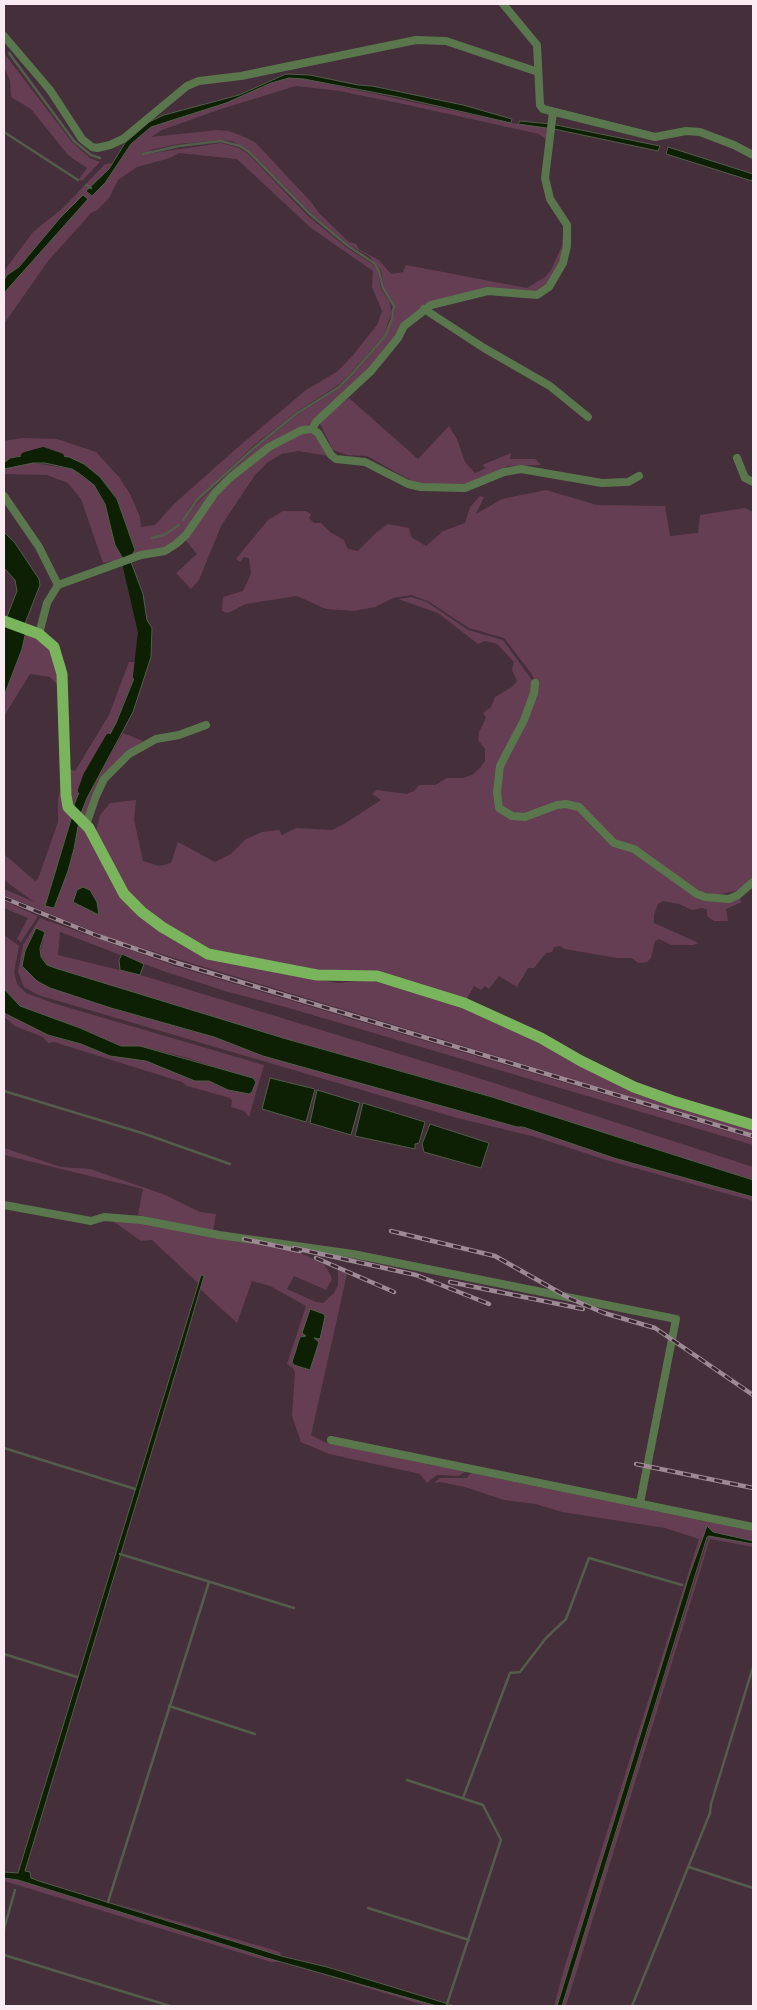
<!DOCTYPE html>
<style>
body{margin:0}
#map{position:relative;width:757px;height:2010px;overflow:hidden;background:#452f3b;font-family:Georgia,serif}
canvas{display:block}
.frame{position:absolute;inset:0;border:5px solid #faebf3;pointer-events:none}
</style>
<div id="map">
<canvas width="757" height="2010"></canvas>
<div class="frame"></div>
</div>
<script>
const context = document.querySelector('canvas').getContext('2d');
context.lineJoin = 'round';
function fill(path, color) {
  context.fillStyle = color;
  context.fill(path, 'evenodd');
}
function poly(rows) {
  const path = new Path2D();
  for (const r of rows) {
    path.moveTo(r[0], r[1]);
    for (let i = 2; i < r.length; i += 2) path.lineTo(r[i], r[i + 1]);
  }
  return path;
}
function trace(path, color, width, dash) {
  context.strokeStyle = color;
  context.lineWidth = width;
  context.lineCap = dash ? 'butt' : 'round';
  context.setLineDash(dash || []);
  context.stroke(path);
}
fill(poly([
 [4,53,72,142,90,158,100,162,82,181,79,179,87,168,68,155,31,109,11,97,10,80,4,68],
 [289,78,304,79,511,123,547,128,546,139,539,134,408,105,340,91,296,86,221,109,162,130,151,137,218,130,229,131,247,138,256,143,311,202,319,213,349,242,356,244,359,249,379,260,391,274,403,272,406,265,527,288,545,277,551,270,561,248,565,226,564,255,548,285,537,293,508,291,434,301,396,337,369,369,314,421,230,476,185,534,164,549,131,556,135,550,117,499,100,477,84,464,54,454,25,454,10,458,4,463,4,441,22,438,57,439,96,452,119,477,130,494,140,517,141,527,155,525,175,503,237,448,306,390,338,371,353,355,377,325,382,311,372,287,373,271,311,228,237,159,179,153,170,158,137,167,118,180,109,198,96,211,92,212,48,261,4,324,4,293,76,212,83,195,60,218,26,259,4,280,4,271,33,232,64,207,105,164,113,163,102,177,86,191,92,196,105,183,131,144,146,130,162,122,226,103,271,83],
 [221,140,232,141,250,151,311,213,348,244,369,256,381,270,384,288,395,305,395,312,386,336,353,375,340,388,297,415,255,449,199,501,183,520,191,505,253,446,295,413,338,385,351,373,384,335,392,312,389,301,381,289,378,271,372,264,346,247,308,216,248,154,239,148,221,143,140,155,154,149,179,144],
 [349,398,418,459,449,426,457,439,465,462,475,473,486,468,482,465,511,453,510,459,535,459,541,465,508,466,469,484,417,484,367,456,347,455,333,450,319,422],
 [302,433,314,433,329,456,298,451,282,454,268,462,255,475,221,526,199,580,191,589,176,573,197,554,186,541,204,512,222,491,247,468,274,447],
 [33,463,72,469,94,485,107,509,115,545,123,559,103,563,81,499,68,483,47,475,4,474,4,469],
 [546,490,597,505,665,506,670,536,698,533,700,515,745,508,753,512,753,878,739,890,717,895,702,892,616,841,574,803,525,814,515,813,503,807,500,788,503,766,538,687,531,673,504,638,469,628,428,601,411,595,393,598,375,607,354,611,326,609,297,596,246,604,228,613,222,611,223,597,243,591,251,574,249,558,244,557,240,562,236,559,268,520,283,511,306,511,311,514,309,518,314,523,321,523,330,532,344,540,348,549,358,551,377,532,388,524,409,528,411,537,426,546,443,531,465,523,470,507,480,496,484,497,476,514,502,499],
 [411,597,427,602,468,630,503,640,534,683,533,692,502,757,496,801,512,816,557,806,579,808,601,832,634,850,697,895,738,896,742,902,726,909,728,921,714,921,707,916,707,910,702,908,692,910,679,904,663,901,658,904,654,915,654,923,699,943,693,945,671,945,659,939,655,941,651,958,647,962,638,963,632,958,617,958,565,949,560,946,554,947,552,952,546,953,534,968,528,968,517,987,499,976,489,989,485,986,481,990,474,986,466,1000,445,993,198,948,129,897,95,835,100,815,110,803,136,800,134,820,143,861,159,866,171,863,178,842,215,862,231,854,246,839,262,832,279,830,282,835,296,828,332,830,344,824,381,800,372,794,377,790,407,794,414,791,419,785,435,785,447,778,463,778,472,775,480,768,485,761,485,749,478,740,479,732,486,718,483,713,491,707,495,697,512,687,517,681,512,670,514,662,497,644,485,641,478,644,438,613,398,599],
 [26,631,54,650,59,686,50,677,30,674,4,716,4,696,22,649],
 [129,662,140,662,116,723,73,808,69,769,75,771,109,715],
 [123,733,143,741,113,766,85,821,80,816,83,805],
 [62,786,72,816,45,906,68,871,79,821,84,828,109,875,195,951,316,979,338,983,369,980,451,1002,567,1056,753,1128,753,1134,112,939,4,895,4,889,34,902,4,880,4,854,35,881,38,879,58,822,58,798],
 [4,901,38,916,21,942,17,939,28,918,4,908],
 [40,918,175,966,753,1139,753,1145,289,1008,225,991,163,971,60,932,58,955,144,976,485,1080,753,1167,753,1180,492,1097,283,1038,74,975,47,965,40,954,44,938,33,933,22,960,31,976,50,988,111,1008,214,1037,263,1056,543,1133,614,1158,753,1197,753,1201,606,1160,536,1137,457,1118,38,995,24,987,18,972,23,945],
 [4,935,19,946,14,972,17,984,26,993,56,1004,264,1065,249,1117,244,1111,231,1107,232,1101,230,1098,187,1086,182,1082,54,1042,48,1043,43,1037,15,1026,4,1017,4,1013,52,1037,81,1044,110,1056,146,1061,195,1081,209,1081,228,1090,249,1094,241,1076,188,1058,140,1046,121,1046,81,1028,19,1006,4,989],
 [4,1148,61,1167,90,1169,163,1194,200,1212,216,1214,213,1231,138,1215,143,1189,4,1155],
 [111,1220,142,1223,294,1250,324,1264,330,1274,332,1279,326,1290,294,1276,287,1289,316,1302,323,1303,334,1293,338,1285,338,1270,347,1274,311,1435,326,1443,466,1471,459,1476,437,1475,427,1483,420,1474,329,1454,301,1442,292,1416,295,1373,293,1368,287,1364,306,1306,270,1286,252,1281,237,1323,200,1289,204,1276,201,1276,199,1284,152,1240,141,1241],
 [306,1335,320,1339,314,1337,310,1370,292,1364,300,1337,306,1337],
 [471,1473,753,1531,753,1541,713,1532,707,1527,689,1576,557,2006,554,2006,564,1969,699,1539,665,1528,562,1512,536,1504,504,1500,465,1487,440,1482,434,1483,440,1478,467,1478],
 [709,1536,753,1544,753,1547,710,1539,566,2006,562,2006],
 [4,1878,18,1880,267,1958,280,1960,437,2006,427,2006,283,1962,271,1962,4,1881],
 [111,1902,280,1952,281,1956,214,1936]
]), '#653e54');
const water = poly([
 [286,74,310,75,358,85,372,86,463,105,512,119,511,123,398,97,304,79,289,78,271,83,226,103,151,127,131,144,105,183,92,196,86,191,109,169,125,143,149,122,164,115,239,95,286,74],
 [520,121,551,124,660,146,658,151,554,129,518,124,520,121],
 [668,147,753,174,752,181,666,154,668,147],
 [83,195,88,199,4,293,4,280,7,275,19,267,60,218,83,195],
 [39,453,69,457,84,464,100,477,117,499,135,550,131,556,123,559,115,545,105,504,94,485,80,474,72,469,45,463,33,463,4,469,4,463,10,458,39,453],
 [4,532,15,543,39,579,40,585,24,626,6,619,17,591,15,580,4,568,4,532],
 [131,562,143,594,147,620,152,628,151,657,133,712,87,798,80,816,73,808,77,797,116,723,137,671,144,644,142,621,125,564,131,562],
 [4,622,26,631,22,649,4,696,4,622],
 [72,816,79,821,74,849,68,871,54,908,45,906,72,816],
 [83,887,90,890,97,902,99,915,73,902,77,890,83,887],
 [36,928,45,932,40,948,41,957,47,965,55,968,283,1038,492,1097,753,1180,753,1197,614,1158,523,1127,517,1127,263,1056,214,1037,111,1008,50,988,37,981,22,966,25,951,36,928],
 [122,954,144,964,140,975,120,970,119,960,122,954],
 [4,989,20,1006,80,1028,121,1046,140,1046,253,1078,256,1082,252,1092,249,1094,228,1090,209,1081,195,1081,146,1061,110,1056,81,1044,48,1035,4,1013,4,989],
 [270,1078,315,1089,306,1122,262,1109,270,1078],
 [317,1090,360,1103,351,1135,310,1123,317,1090],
 [363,1103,425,1122,419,1143,415,1144,415,1149,355,1136,363,1103],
 [430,1124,489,1143,481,1168,424,1152,422,1144,430,1124],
 [201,1275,204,1276,178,1365,25,1871,30,1872,31,1878,39,1881,281,1956,327,1967,455,2006,437,2006,267,1958,18,1880,4,1878,4,1872,18,1873,201,1275],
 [310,1309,324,1314,325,1317,320,1339,314,1338,319,1342,310,1370,294,1365,292,1362,300,1337,306,1336,302,1333,310,1309],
 [707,1526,713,1532,753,1541,753,1544,709,1536,707,1537,562,2006,557,2006,689,1576,707,1526]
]);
fill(water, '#0d2003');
trace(water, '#545d4b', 1);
trace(poly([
 [9,53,74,141,91,155,100,158],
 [4,132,78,180],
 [143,154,179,146,221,141,240,146,249,152,310,214,347,245,374,263,379,271,383,288,394,306,392,319,385,336,352,374,339,387,296,414,254,448,197,500,183,520],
 [86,185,91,188],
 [152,538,164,535,179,525],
 [4,1091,142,1133,230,1164],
 [4,1448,135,1489],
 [120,1554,294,1608],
 [4,1654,77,1677],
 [169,1706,255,1734],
 [407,1780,483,1805,501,1840,447,2004],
 [463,1798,510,1673,520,1672,546,1638,566,1619,589,1558,682,1585],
 [689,1867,753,1888],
 [108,1902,209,1582],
 [368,1908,469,1940],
 [4,1929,15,1890],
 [4,1955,170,2006],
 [632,2006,710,1813,711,1804,753,1667]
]), '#545d4b', 2.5);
trace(poly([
 [25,456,43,451,60,457],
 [127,567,142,632,137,676],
 [82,790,87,776,109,738]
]), '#0d2003', 8);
trace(poly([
 [503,4,537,45,540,105,543,109,655,137,686,131,700,132,734,145,753,155],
 [4,36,50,90,82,139,92,147,97,148,110,145,123,139,187,86,199,81,241,76,416,40,446,41,538,72],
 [424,309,484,348,550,386,588,417],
 [312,429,316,422,371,371,398,338,404,326,431,305,488,291,537,295,549,287,563,263,567,246,567,225,550,199,545,178,553,112],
 [737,458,745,478,753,482],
 [4,496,39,547,58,585],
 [39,634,47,603,58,585,141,555,165,551,176,544,186,535,215,493,231,477,269,447,302,430,312,429,318,433,331,455,336,459,365,462,408,484,421,487,465,488,504,472,521,469,602,483,628,482,639,476],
 [535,683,534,693,524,720,500,766,497,792,499,808,512,816,525,817,557,805,566,804,579,807,614,843,634,849,697,894,705,897,729,899,738,895,753,882],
 [86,825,96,796,104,779,129,754,156,739,179,735,206,725],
 [4,1205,91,1221,104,1217,142,1220,219,1235,353,1254,676,1319,640,1503],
 [331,1440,753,1527]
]), '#5a764d', 8);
trace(poly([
 [4,621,39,634,54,647,62,674,66,795,68,807,89,828,124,894,142,912,162,927,208,954,317,975,377,976,464,1003,541,1038,581,1061,634,1087,673,1101,753,1125]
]), '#7ab45d', 11);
const rail = poly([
 [4,898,98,936,174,962,753,1136],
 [391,1231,495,1256,571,1299,604,1313,655,1328,753,1395],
 [244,1239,300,1251],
 [294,1248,416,1275,489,1304],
 [316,1258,394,1292],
 [450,1282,583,1309],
 [636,1464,753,1488]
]);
trace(rail, '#9d8a94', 4.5);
trace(rail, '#3a2531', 2.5, [8]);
</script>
